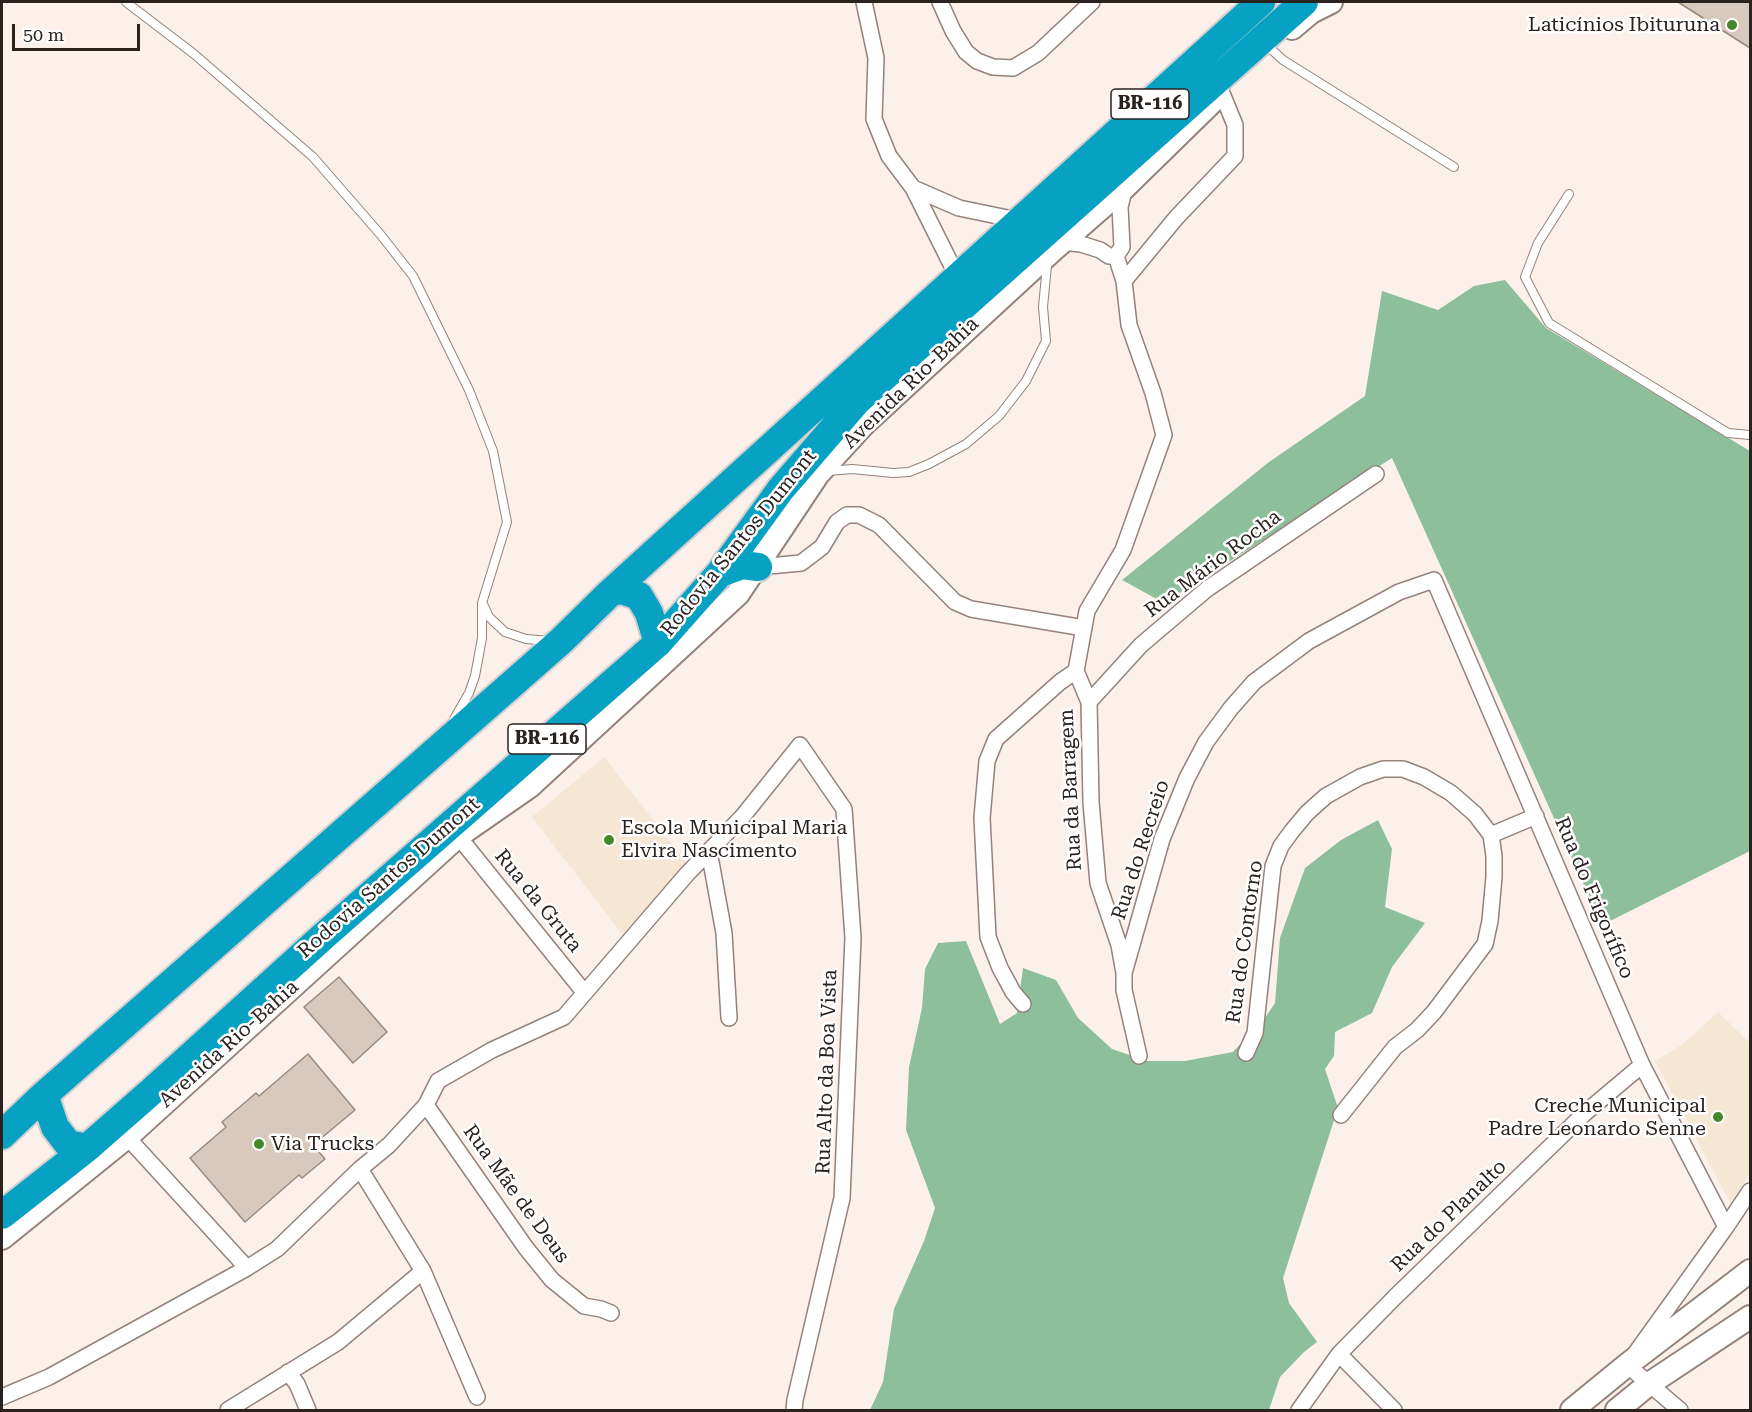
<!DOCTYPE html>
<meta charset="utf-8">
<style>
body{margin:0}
#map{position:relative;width:1752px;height:1412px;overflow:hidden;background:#fcf0eb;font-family:"Roboto Serif",serif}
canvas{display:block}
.frame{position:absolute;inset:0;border:3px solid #29221f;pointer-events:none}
.scale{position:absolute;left:12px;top:24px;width:128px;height:27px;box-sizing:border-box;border:3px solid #29221f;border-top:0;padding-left:8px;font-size:18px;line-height:21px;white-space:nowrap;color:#29221f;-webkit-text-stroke:4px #fff;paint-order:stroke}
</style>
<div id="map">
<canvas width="1752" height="1412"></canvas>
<div class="frame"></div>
<div class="scale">50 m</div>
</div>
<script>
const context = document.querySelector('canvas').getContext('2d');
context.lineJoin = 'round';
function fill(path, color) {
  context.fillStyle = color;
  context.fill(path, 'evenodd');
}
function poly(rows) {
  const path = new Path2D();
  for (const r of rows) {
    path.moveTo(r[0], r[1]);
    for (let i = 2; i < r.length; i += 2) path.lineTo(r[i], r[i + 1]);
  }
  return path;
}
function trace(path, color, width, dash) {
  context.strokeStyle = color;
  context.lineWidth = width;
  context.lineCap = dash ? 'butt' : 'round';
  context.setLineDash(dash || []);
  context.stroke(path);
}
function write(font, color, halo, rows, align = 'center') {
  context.font = font + ' "Roboto Serif",serif';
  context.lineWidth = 5;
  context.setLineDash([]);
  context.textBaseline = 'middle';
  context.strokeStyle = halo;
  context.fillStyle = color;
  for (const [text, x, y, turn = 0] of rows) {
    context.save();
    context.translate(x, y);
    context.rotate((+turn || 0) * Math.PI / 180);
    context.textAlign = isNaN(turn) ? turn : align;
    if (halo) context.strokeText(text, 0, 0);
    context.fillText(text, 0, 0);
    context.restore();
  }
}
fill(poly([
 [604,757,687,863,664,889,628,942,532,817],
 [1718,1012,1750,1043,1750,1174,1731,1204,1655,1061,1683,1044]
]), '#f6e6d4');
fill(poly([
 [1505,280,1546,328,1750,451,1750,851,1602,925,1392,458,1164,603,1122,580,1269,462,1365,396,1382,291,1438,310,1474,286],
 [1378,820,1392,849,1385,907,1425,923,1392,967,1372,1013,1335,1032,1334,1056,1325,1069,1338,1108,1283,1278,1289,1303,1317,1342,1304,1352,1280,1377,1269,1410,870,1410,883,1382,894,1309,924,1241,935,1208,906,1130,909,1067,922,1008,925,969,938,943,966,941,1000,1024,1017,1013,1023,968,1056,980,1078,1018,1112,1049,1147,1061,1185,1061,1233,1052,1267,1015,1275,1003,1280,938,1305,868,1341,840]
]), '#8dc09a');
const building = poly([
 [1678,2,1750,2,1750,48,1678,2],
 [339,977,387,1032,353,1063,304,1007,339,977],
 [308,1054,355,1110,313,1145,325,1159,302,1178,299,1175,245,1222,190,1158,226,1127,222,1122,256,1093,259,1096,308,1054]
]);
fill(building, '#d9c9bc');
trace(building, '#998a7e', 1.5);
const lane = poly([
 [126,2,194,54,313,157,380,234,413,276,469,390,493,451,507,522,482,603,482,638,475,676,469,693,454,719],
 [1263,46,1271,49,1283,60,1454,167],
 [1569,194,1538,243,1525,277,1549,323,1728,433,1750,435],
 [828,471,852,469,893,473,909,472,929,464,966,444,999,416,1026,381,1046,341,1043,307,1047,265],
 [483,604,489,617,505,632,526,639,551,641]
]);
const street = poly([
 [864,2,876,58,874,119,889,156,913,188,958,278],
 [940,2,953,31,966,52,977,61,993,67,1013,68,1038,53,1092,2],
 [913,188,959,208,1022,221],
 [1062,242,1081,244,1100,250,1109,256,1116,256],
 [1116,256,1124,281,1129,325,1153,393,1164,435,1123,550,1087,611,1076,671,1089,702,1091,802,1098,883,1119,945,1124,973,1124,990,1139,1056],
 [1116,256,1122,247,1120,207,1125,187],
 [1124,281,1176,218,1235,156,1235,125,1219,86],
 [758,567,801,563,822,547,837,522,847,515,859,515,879,525,955,602,971,609,1084,628],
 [1089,702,1141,645,1207,589,1376,474],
 [1491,835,1536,816],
 [458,836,584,992],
 [709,851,724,933,729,1018],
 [1124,973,1162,839,1187,778,1206,742,1231,708,1254,682,1309,641,1399,592,1434,580,1642,1065,1726,1227],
 [1023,1004,1013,992,1000,968,988,937,982,818,987,761,996,739,1060,682,1076,671],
 [1246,1053,1255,1033,1273,866,1281,846,1292,831,1307,813,1326,796,1360,777,1383,769,1403,769,1424,777,1451,793,1475,814,1491,835,1494,856,1494,877,1490,921,1485,944,1434,1012,1417,1030,1395,1047,1341,1115],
 [426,1105,526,1248,552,1280,584,1306,601,1309,611,1313],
 [127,1137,247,1268],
 [360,1169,423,1271,477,1397],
 [1339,1354,1394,1410],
 [288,1372,297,1384,308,1410],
 [2,1397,49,1377,247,1268,277,1249,360,1169,389,1145,426,1105,438,1081,492,1050,564,1017,687,874,743,816,800,745,844,809,853,938,842,1198,795,1400,794,1410],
 [228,1410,338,1342,423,1271],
 [1299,1410,1339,1354,1395,1297,1585,1113,1642,1065],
 [1680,1410,1627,1365,1726,1227,1750,1191]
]);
const secondary = poly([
 [1292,28,1311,12,1331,2],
 [2,1238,127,1137,458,836,530,786,738,594,818,474,863,425,1054,249,1125,187,1217,97],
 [1572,1410,1627,1365,1750,1271],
 [1617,1410,1649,1384,1750,1317]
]);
const highway = poly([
 [720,573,742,565,758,567],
 [611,592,622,590,639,596,649,613,658,643],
 [44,1095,55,1127,68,1144,87,1148],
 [2,1135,44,1095,561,641,611,592,1261,2],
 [2,1215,87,1148,152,1091,327,933,658,643,720,573,781,489,857,401,1304,2]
]);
trace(lane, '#94827b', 10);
trace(street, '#94827b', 18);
trace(secondary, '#94827b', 26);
trace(highway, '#d0cece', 32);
trace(lane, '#fff', 8);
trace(street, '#fff', 15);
trace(secondary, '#fff', 22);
trace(highway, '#07a1c4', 28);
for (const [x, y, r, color] of [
 [1732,25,6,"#45882a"],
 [609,840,6,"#45882a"],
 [1718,1117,6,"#45882a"],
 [259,1144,6,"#45882a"]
]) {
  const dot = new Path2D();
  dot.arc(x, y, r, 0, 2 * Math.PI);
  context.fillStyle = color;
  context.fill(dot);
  trace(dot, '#fff', 2);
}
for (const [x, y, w] of [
 [1150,104,78],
 [547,739,78]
]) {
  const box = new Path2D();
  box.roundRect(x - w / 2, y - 15, w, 30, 4.5);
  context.fillStyle = '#fff';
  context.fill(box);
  trace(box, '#29221f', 1.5);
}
write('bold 18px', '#29221f', null, [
 ["BR-116",1150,104],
 ["BR-116",547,739]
]);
write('20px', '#29221f', '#fff', [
 ["Laticínios Ibituruna",1720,25],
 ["Escola Municipal Maria",621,828,"left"],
 ["Elvira Nascimento",621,851,"left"],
 ["Creche Municipal",1706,1106],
 ["Padre Leonardo Senne",1706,1129],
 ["Via Trucks",271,1144,"left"]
], 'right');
write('20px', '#29221f', '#fff', [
 ["Avenida Rio-Bahia",911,383,-44],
 ["Rodovia Santos Dumont",739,543,-51],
 ["Rua Mário Rocha",1213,564,-37],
 ["Rua da Barragem",1071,790,-93],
 ["Rua do Recreio",1141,850,-72],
 ["Rodovia Santos Dumont",389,878,-41],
 ["Rua do Frigorífico",1594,898,67],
 ["Rua da Gruta",538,901,51],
 ["Rua do Contorno",1245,942,-82],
 ["Avenida Rio-Bahia",229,1044,-42],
 ["Rua Alto da Boa Vista",827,1072,-88],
 ["Rua Mãe de Deus",516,1194,54],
 ["Rua do Planalto",1449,1216,-44]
]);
</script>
